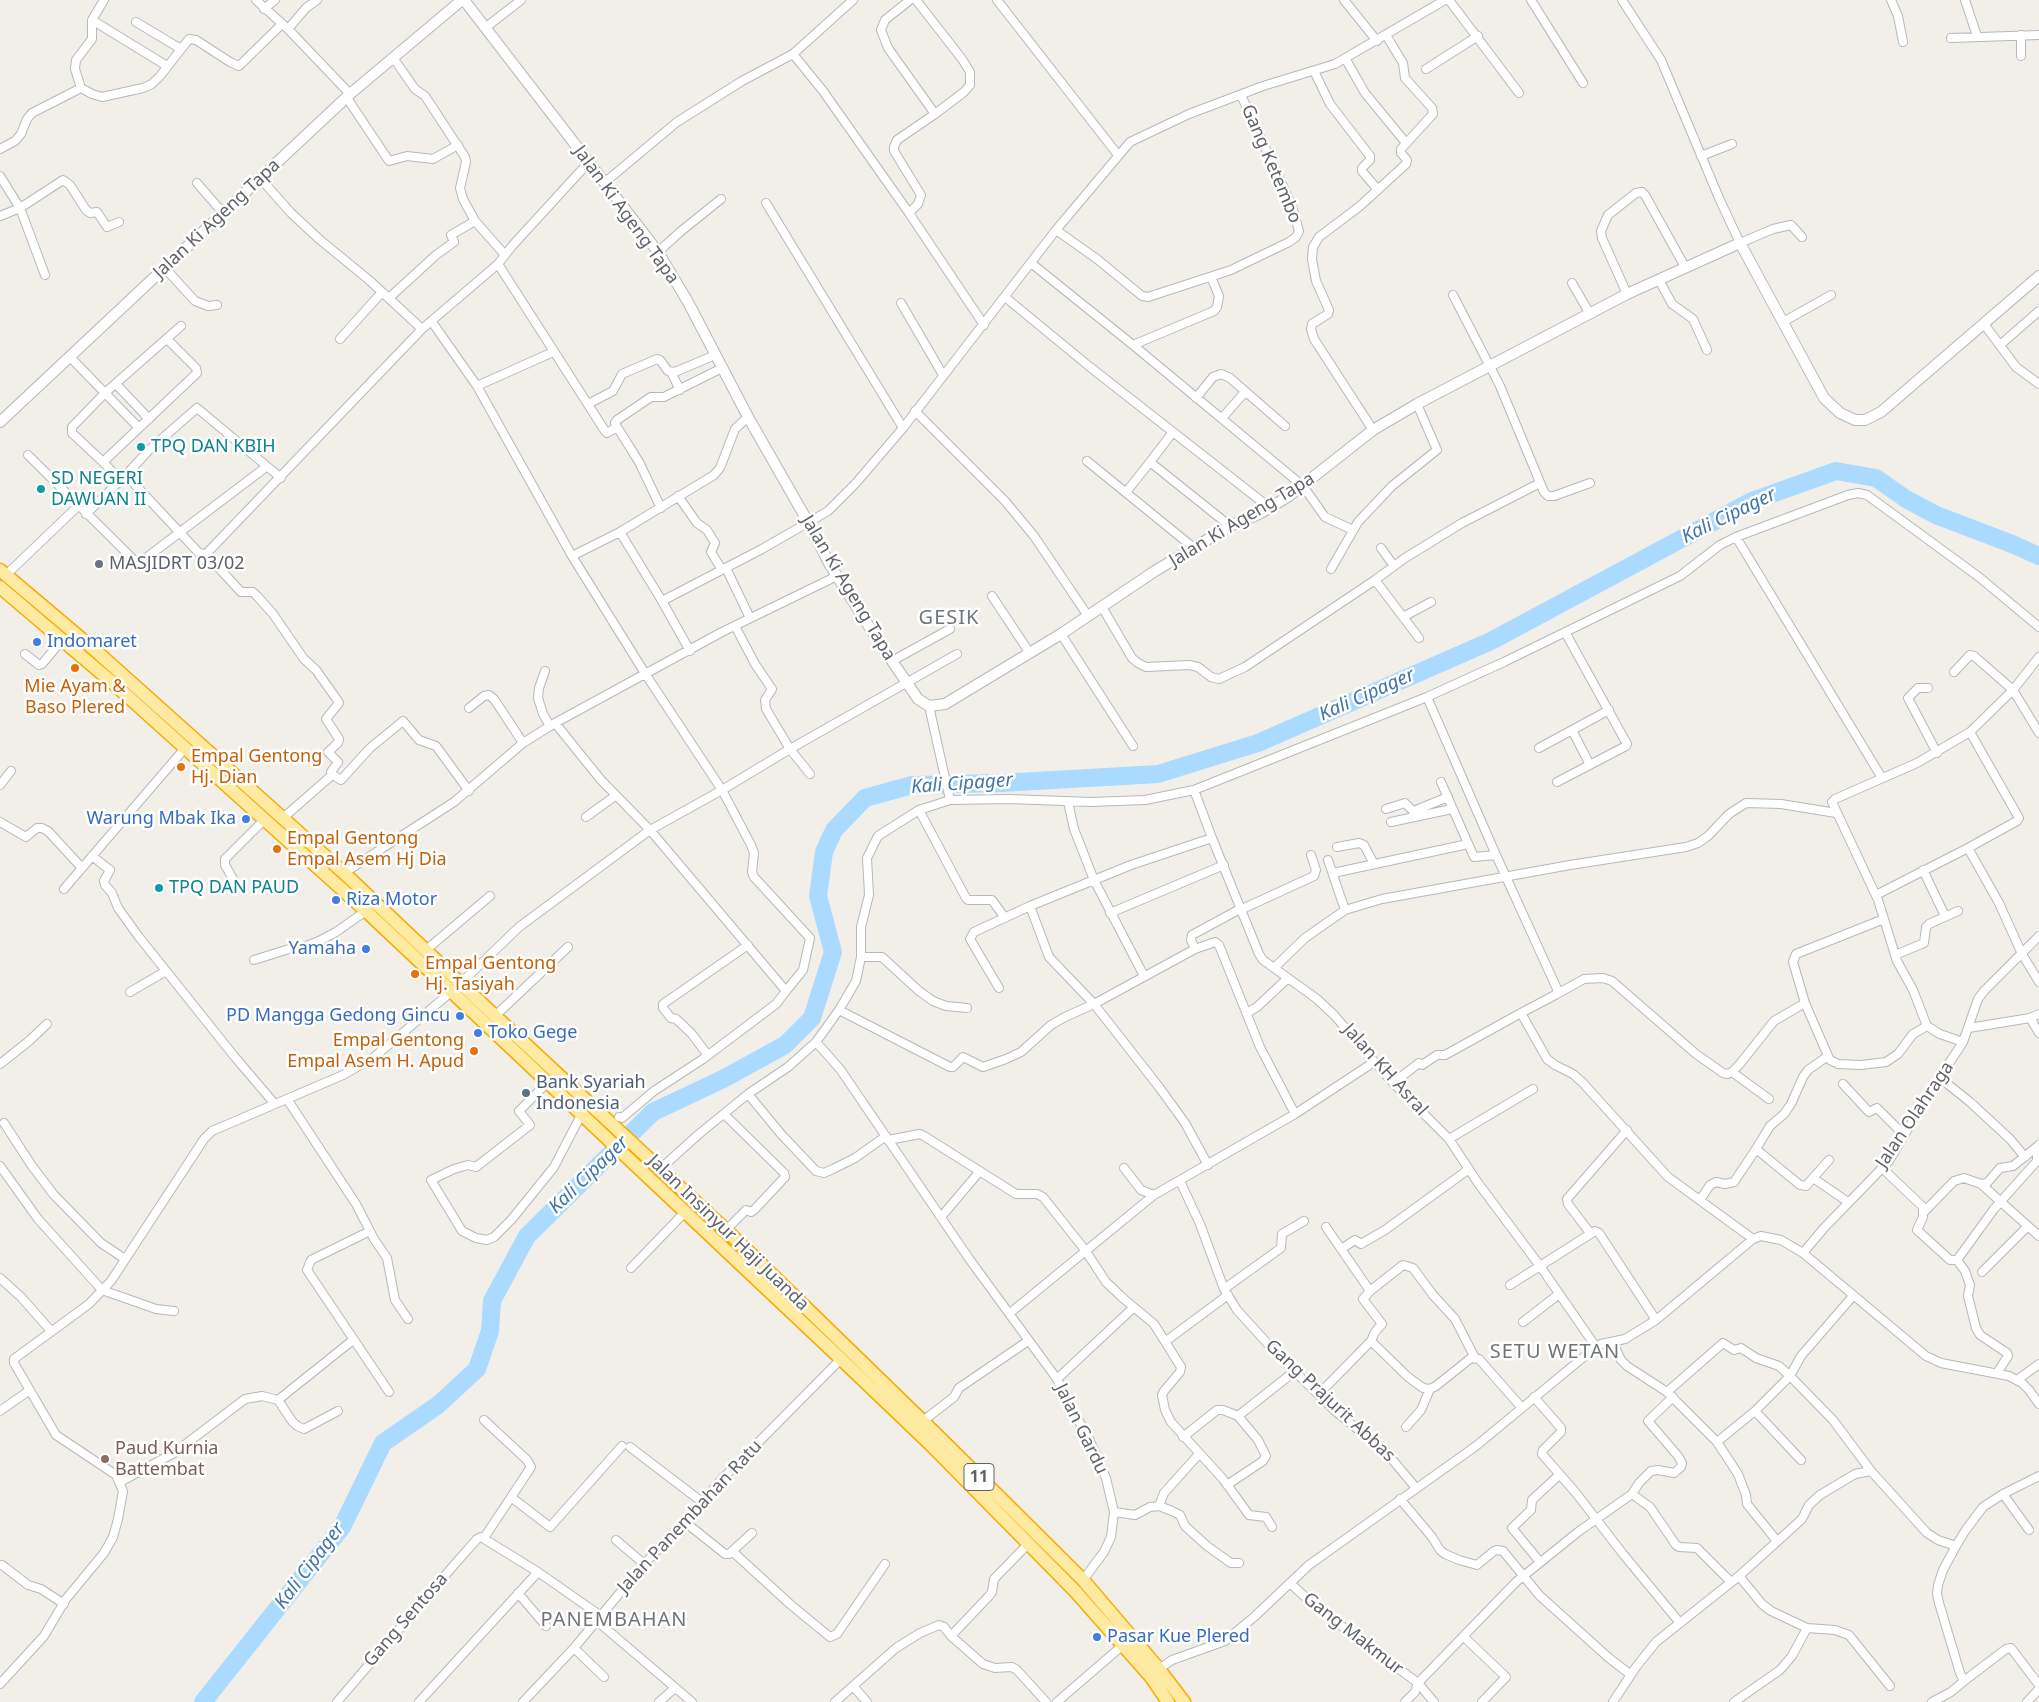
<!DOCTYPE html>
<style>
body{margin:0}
canvas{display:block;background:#f1efe8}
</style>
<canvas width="2039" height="1702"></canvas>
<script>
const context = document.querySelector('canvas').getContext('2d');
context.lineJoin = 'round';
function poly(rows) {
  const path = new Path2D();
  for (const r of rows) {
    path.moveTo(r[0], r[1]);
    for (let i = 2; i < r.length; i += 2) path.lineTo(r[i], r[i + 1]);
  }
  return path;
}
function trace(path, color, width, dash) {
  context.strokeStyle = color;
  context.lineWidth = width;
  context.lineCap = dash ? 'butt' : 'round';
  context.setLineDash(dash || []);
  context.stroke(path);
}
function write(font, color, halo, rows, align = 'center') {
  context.font = font + ' "Noto Sans",sans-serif';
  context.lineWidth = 5;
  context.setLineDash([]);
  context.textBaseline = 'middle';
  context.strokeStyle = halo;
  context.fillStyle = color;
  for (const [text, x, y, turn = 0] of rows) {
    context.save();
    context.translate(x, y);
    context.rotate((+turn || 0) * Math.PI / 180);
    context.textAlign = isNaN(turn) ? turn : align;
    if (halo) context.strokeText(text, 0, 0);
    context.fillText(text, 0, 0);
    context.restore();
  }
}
trace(poly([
 [203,1702,342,1527,383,1443,438,1405,477,1369,490,1331,492,1301,527,1236,653,1112,723,1079,785,1045,812,1018,833,952,818,896,824,852,834,830,865,798,912,785,1001,783,1158,774,1258,743,1491,641,1752,501,1836,471,1876,478,1906,499,1936,515,2012,544,2039,556]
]), '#aadaff', 18);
const minor = poly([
 [256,0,288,29,350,94],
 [910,0,885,20,881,30,888,48,935,114,964,92,970,85,970,72,962,59,916,0],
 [997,0,1118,155],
 [1344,0,1377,41],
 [1449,0,1519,93],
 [1531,0,1583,83],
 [1622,0,1661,60,1719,198,1740,243,1773,229,1791,225,1802,237],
 [1891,0,1898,16,1903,42],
 [1965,0,1977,36],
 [264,9,275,0],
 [92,20,167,66],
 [136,22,181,49],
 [485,28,521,0],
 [288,29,306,8,317,0],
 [2021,35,2021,56],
 [1951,38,2039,35],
 [793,54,823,91,909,213,984,325],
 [1345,58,1365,93,1406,143],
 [394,59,415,89,425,96,465,157,466,162,460,188,463,199,475,221,505,255],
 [1426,69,1478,36],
 [1314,71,1330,104,1370,156,1370,160,1362,168,1362,171,1378,190],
 [81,88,92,94,102,97,143,88,152,84,160,76,189,39,196,40,230,62,239,66,282,24],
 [347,98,389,161,407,156,433,159,458,145],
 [0,149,15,141,21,134,27,119,32,113,81,88,75,69,76,60,92,39,92,20,104,0],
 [1701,156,1732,144],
 [0,176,20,208,45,275],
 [260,178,291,213,319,239,369,280,422,329],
 [197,183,223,213],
 [604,183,677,122,742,81,793,54,853,0],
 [766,203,903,428],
 [909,213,918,204,921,195,894,151,894,147,897,140,935,114],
 [0,216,20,208,63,180,70,185,86,210,90,213,97,212,107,227,119,222],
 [1056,230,1097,259,1142,296,1148,297,1231,270,1289,242,1296,237,1299,231,1292,206,1241,95],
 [658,252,680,232,721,199],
 [1031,263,1133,345,1303,486,1325,517,1353,530],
 [498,264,605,431,607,433,617,427,624,438,639,462,661,508],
 [165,268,195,301,208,306,217,305],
 [1659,280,1672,304,1693,319,1707,350],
 [1572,283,1590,314],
 [1627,294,1602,238,1601,231,1608,215,1636,193,1642,192,1645,195,1685,267],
 [1453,295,1500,386,1544,492,1548,496,1554,496,1590,483],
 [1005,297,1090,367,1270,508],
 [389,298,436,255,454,242,451,235,475,221],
 [901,303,943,375],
 [432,322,477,386,572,556,646,675,722,790,751,845,754,853,752,872,754,877,810,938,803,970,786,991],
 [1783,322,1831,295],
 [1984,324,2016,367,2039,384],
 [340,339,382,292],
 [168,340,196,368,197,373,103,462,72,433,72,427,106,392,181,326],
 [1133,345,1214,311,1217,307,1219,296,1211,277],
 [2000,345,2039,311],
 [70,357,139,428],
 [671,372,680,390],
 [116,384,149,419],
 [477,386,553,352],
 [1196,398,1213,377,1221,374,1230,378,1285,426],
 [588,404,613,391,622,374,657,359,660,360,668,371,675,372,715,355],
 [915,411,1005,501,1034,536,1088,616],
 [1222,418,1245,392],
 [617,427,615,423,617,420,651,397,664,397,722,368],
 [1373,430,1314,339,1311,329,1312,324,1328,314,1329,310,1316,281,1312,259,1313,247,1319,237,1360,206,1406,164,1407,160,1401,153,1401,149,1433,114,1432,108,1405,78,1403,63,1386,35],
 [1173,432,1150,462,1230,526],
 [28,455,138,564,266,467],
 [1087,461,1194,548],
 [103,462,120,480],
 [126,475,149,450,197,408,281,478],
 [1127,491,1150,462],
 [678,496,697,523,707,530,715,543,711,552,722,570],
 [86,514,126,475,199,553,206,554,422,329,498,264,512,246,588,163],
 [620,532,662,601,690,651],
 [1736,537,1882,778],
 [1381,548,1394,566],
 [206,554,241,592,253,592,257,596,273,614,304,659,316,670,338,701,339,703,326,719,339,739,338,743,328,752,338,762,331,772,333,775],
 [572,556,620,532,714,475,720,468,735,429,748,417],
 [726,568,750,618],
 [1331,569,1358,522,1392,486,1437,450,1417,404],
 [6,575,78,506],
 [1375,580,1419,638],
 [992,596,1029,652],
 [662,601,762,549,828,511,856,483,903,428,1056,230,1130,142,1189,114,1263,86,1335,64,1445,0],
 [1102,607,1132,658,1138,663,1146,667,1189,665,1198,667,1211,677,1219,679,1245,667,1375,580,1405,558,1462,523,1540,483],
 [1403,617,1431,602],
 [735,626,755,664,772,689,765,700,766,709,790,749,810,774],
 [1061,634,1133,746],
 [25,654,39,665,42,664,62,640],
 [892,661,950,629],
 [545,671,539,688,538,698,543,714,550,726],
 [1954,672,1970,655,1974,656,2013,690,2039,733],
 [1928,688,1918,688,1908,698,1937,753],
 [1427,697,1496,855,1558,991,1555,995,1521,1013,1547,1059,1555,1065,1573,1074,1583,1083,1668,1177,1753,1239],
 [929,706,950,800],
 [469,708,484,696,489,695,494,699,523,743],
 [555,723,601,780,650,830,786,991,776,1004,703,1059,654,1091,622,1118,619,1117],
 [1572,730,1590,765],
 [1539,748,1609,710],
 [1441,782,1474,857,1496,855],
 [1557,782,1626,746,1627,744,1565,632],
 [0,785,11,771],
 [1194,790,1212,838,1259,954,1263,960,1317,999,1334,1015,1393,1083,1449,1139,1478,1183,1540,1266,1596,1347],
 [1068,802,1074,829,1094,880,1144,976],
 [1386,809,1405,803,1413,811,1416,810,1448,797],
 [919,810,966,898,968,900,992,900,1005,918],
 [586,817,615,796],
 [283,818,331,776,333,775,341,780,370,748,403,721,419,740,436,746,469,791],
 [0,822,26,837,37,828,42,828,48,831,82,868],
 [1391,822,1452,809],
 [1337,847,1359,843,1364,845,1374,864],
 [1968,848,2017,821,2019,818,1970,732],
 [92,856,110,870,104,881,105,885,112,893,118,908,139,937,234,1056,274,1103],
 [1328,860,1345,910],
 [1923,870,1945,916],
 [344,873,454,802,523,743,555,723,722,632,837,576],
 [1333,873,1468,844],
 [233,879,225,865,225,859,265,819],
 [64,889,185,748],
 [1876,895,1968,848,1999,903,2022,954,2039,982],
 [1030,906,1049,957,1094,1004,1159,1087,1185,1123,1208,1165],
 [1240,910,1314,876,1316,870,1311,855],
 [1110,913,1224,865],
 [1195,949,1191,940,1192,935,1240,909],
 [426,950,490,896],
 [1895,955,1924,943,1926,927,1929,924,1958,911],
 [861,957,882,957,919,991,933,1001,946,1006,967,1008],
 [254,960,292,948,299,949,319,941,336,932,366,911],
 [1275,967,1305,938,1345,910,1382,899,1570,865,1686,847,1698,843,1708,836,1729,814,1746,803,1781,804,1836,813],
 [461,983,519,927,650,830,722,790,790,749,957,654],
 [999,988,970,939,974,932,1030,906,1131,865,1212,838],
 [130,992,166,971],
 [1557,994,1584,979,1603,978,1612,981,1696,1054,1723,1073,1728,1074,1732,1072,1739,1065,1774,1021,1805,1003,1828,1056,1830,1060,1838,1064,1861,1065,1886,1062,1898,1054,1913,1034,1927,1026],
 [1805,1003,1793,962,1796,954,1884,919],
 [839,1010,950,1067,953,1067,963,1057,983,1067,1006,1059,1021,1052,1051,1025,1065,1017,1094,1004,1195,949,1215,942,1219,945,1260,1047,1295,1114],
 [1247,1013,1257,1007,1288,978],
 [495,1016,568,947],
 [2030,1018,2039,1033],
 [1969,1028,2030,1018,2039,1014],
 [1963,1042,1940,1034,1927,1026,1913,990,1897,961,1878,900,1832,802,1835,799,1917,763,1970,732,2013,690,2039,657],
 [707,1054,691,1033,676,1019,671,1018,663,1008,663,1004,748,945],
 [0,1064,29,1041,47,1024],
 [1732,1072,1769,1099],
 [1940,1078,1970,1102,2010,1139,2025,1157],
 [547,1083,519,1111,530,1125,476,1167,468,1165,454,1169,431,1180,462,1231,476,1238,487,1240,494,1237,512,1219,554,1167,581,1115],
 [1393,1083,1419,1063,1422,1065,1437,1055,1445,1055,1521,1013],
 [1843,1084,1869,1112,1877,1108,1904,1135],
 [748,1094,781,1134,816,1171,824,1173,833,1169,855,1158,886,1136],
 [287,1099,356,1204,374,1239,387,1258,395,1300,408,1319],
 [724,1114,784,1173,785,1177,754,1210,751,1212,746,1210,726,1230],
 [4,1123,32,1166,54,1195,101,1243,125,1259],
 [1449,1139,1533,1089],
 [888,1140,920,1134,924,1136,1016,1194,1037,1194,1043,1197,1085,1250,1106,1282,1124,1299,1154,1324,1181,1367,1180,1372,1164,1391,1162,1395,1165,1410,1171,1422,1223,1479,1249,1515,1266,1517,1272,1527],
 [1756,1149,1770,1126,1784,1114,1791,1104,1803,1077,1808,1070,1828,1056],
 [0,1166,38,1219,102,1290,156,1309,174,1311],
 [1124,1168,1141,1190,1154,1195],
 [1882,1168,1923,1207,1923,1217,1917,1230,1950,1260,1957,1260,1965,1271,1970,1285,1968,1296,1976,1328,1980,1335,2007,1353,2008,1356,1997,1373],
 [660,1169,699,1134,748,1094,788,1067,816,1042],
 [1813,1178,1829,1160],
 [1180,1181,1200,1224,1224,1289,1237,1310,1277,1354,1335,1411,1386,1452,1416,1488],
 [1981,1184,2039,1236],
 [1700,1200,1710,1185,1716,1182,1725,1184,1734,1182,1756,1149,1800,1185,1806,1186,1813,1178,1848,1202],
 [1924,1212,1954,1181,1964,1178,1981,1184,1987,1183,2000,1168,2013,1166,2039,1145],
 [941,1217,980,1171],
 [1326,1227,1370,1291,1403,1265,1413,1268,1433,1295,1455,1319,1475,1358],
 [370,1231,311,1260,307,1270,389,1392],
 [1590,1233,1568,1204,1567,1199,1627,1130],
 [1341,1249,1355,1240,1361,1244,1385,1230,1469,1169],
 [1803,1253,1824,1228,1889,1161,1922,1105,1963,1042,1978,999,1984,991,2039,936],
 [1957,1260,1994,1209,2037,1161,2037,1148],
 [631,1268,685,1212],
 [1982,1272,2028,1226],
 [0,1278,21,1297,51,1331],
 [1510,1285,1595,1231,1599,1233,1656,1320],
 [1224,1289,1281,1248,1282,1234,1304,1221],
 [1370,1291,1363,1299,1382,1324,1375,1332,1371,1341],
 [1010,1313,1154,1195,1295,1114,1374,1062],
 [1523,1322,1559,1294],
 [1166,1341,1228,1295],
 [1613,1343,1621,1360,1627,1366,1667,1392,1717,1442,1738,1474,1746,1495,1747,1504,1777,1541],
 [1057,1379,1133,1308],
 [2017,1380,2039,1364],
 [1667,1392,1723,1343,1734,1350,1741,1348,1756,1358,1779,1366,1790,1376,1801,1356,1853,1296],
 [1319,1394,1371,1341,1408,1377,1423,1388,1430,1389,1436,1386,1471,1358,1479,1359,1522,1408],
 [1534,1397,1561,1428,1561,1432,1543,1450,1542,1454,1576,1493,1623,1554,1680,1623],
 [278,1400,353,1340],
 [0,1411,30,1390],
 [1755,1411,1790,1376,1833,1420,1871,1471],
 [1238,1416,1295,1371],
 [923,1421,954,1397,959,1388,1028,1341],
 [1406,1427,1421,1410,1430,1389],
 [1183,1437,1217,1410,1223,1410,1238,1416,1258,1440,1266,1456,1263,1461,1227,1485],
 [1717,1442,1755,1411,1801,1460],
 [630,1447,702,1502],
 [120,1482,174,1453,245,1399,262,1396,278,1400,292,1421,297,1426,304,1429,338,1411],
 [1632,1494,1639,1483,1651,1471,1658,1470,1674,1473,1681,1467,1682,1463,1678,1456,1648,1421,1673,1397],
 [2003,1494,2029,1530],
 [511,1497,550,1527,622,1446],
 [1400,1499,1432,1537,1440,1550,1445,1554,1459,1560,1477,1565,1494,1551,1497,1550,1503,1551,1540,1596,1609,1658,1631,1675],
 [1159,1506,1164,1493,1173,1483,1199,1454],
 [1114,1512,1135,1515,1150,1507,1159,1506,1172,1511,1180,1515,1185,1526,1207,1546,1231,1563,1239,1563],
 [685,1522,725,1554,729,1554,752,1533],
 [484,1538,531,1467,527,1460,484,1420],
 [616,1540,644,1564],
 [732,1551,791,1605,830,1637,837,1634,885,1564],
 [1540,1562,1512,1528,1531,1510,1532,1500,1559,1475],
 [2,1565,28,1585,41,1589,64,1604],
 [1739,1576,1762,1604,1771,1611,1807,1628,1835,1630,1849,1635,1890,1686],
 [1083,1580,1104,1552,1111,1537,1114,1512,1106,1478,1087,1434,1070,1407,1057,1379,970,1260,840,1069,816,1042,839,1010,856,981,861,957,861,927,869,895,867,858,878,836,919,810,950,800,1009,799,1091,802,1145,800,1194,790,1427,697,1504,662,1680,576,1720,545,1736,537,1848,495,1858,493,1867,495,1979,577,2039,627],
 [1290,1583,1316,1607,1418,1683,1434,1702],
 [518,1593,546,1626],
 [597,1621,692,1702],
 [951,1636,989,1596,992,1592,994,1579,1028,1544],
 [1464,1637,1506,1677,1482,1702],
 [574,1648,604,1677],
 [1159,1669,1172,1660,1225,1641,1254,1617,1309,1565,1476,1446,1586,1355,1601,1344,1625,1339,1656,1320,1753,1239,1761,1236,1781,1240,1803,1253,1926,1356,1941,1363,2009,1376,2022,1383,2029,1390,2039,1404],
 [1964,1681,2006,1649,2011,1648,2039,1685],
 [0,1684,44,1636,66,1599,104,1553,113,1537,118,1519,123,1491,116,1475,56,1435,14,1363,14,1359,89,1304,111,1281,204,1139,212,1131,343,1075,373,1058,451,992],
 [853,1686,867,1702],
 [337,1702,454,1565,477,1539,481,1537,538,1572,601,1616],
 [419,1702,538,1572],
 [523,1702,574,1648,644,1564,685,1522,722,1479,841,1359],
 [659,1702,675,1688],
 [835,1702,896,1648,920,1633,939,1625,944,1627,951,1636,983,1664,995,1668,1012,1667,1017,1670,1046,1702],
 [1057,1702,1123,1645],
 [1405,1702,1415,1692,1418,1683,1516,1582,1578,1532,1632,1494,1650,1507,1676,1545,1679,1547,1697,1548,1731,1582],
 [1613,1702,1636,1667,1656,1642,1739,1576,1802,1519,1809,1505,1820,1495,1855,1474,1871,1471,1927,1533,1938,1540,1956,1546,1965,1531,1983,1507,2003,1494,2039,1476],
 [1734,1702,1780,1670,1792,1656,1807,1628],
 [1932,1702,1951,1692,1964,1681,1960,1673,1939,1603,1937,1594,1938,1585,1943,1570,1956,1546],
 [2027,1702,2039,1689]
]);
const tertiary = poly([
 [464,0,658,252,688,302,748,417,808,522,830,565,877,639,918,699,929,706,945,704,1061,634,1155,571,1230,526,1259,514,1289,496,1373,430,1417,404,1627,294,1740,243,1824,398,1840,413,1855,420,1865,420,1881,412,2039,276],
 [0,422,350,94,462,0]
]);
const trunk = poly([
 [0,570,96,651,344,873,495,1016,726,1230,939,1437,1083,1580,1159,1669,1184,1702],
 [0,587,114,684,366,911,841,1359,931,1445,1075,1591,1151,1677,1168,1702]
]);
trace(minor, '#b5b8bc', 10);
trace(tertiary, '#b5b8bc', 12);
trace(trunk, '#f9ab00', 15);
trace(minor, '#fff', 8);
trace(tertiary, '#fff', 10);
trace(trunk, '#feeaa1', 12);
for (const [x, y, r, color] of [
 [141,447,5,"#0f9aa8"],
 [41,489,5,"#0f9aa8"],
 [99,564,5,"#6b7280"],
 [37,642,5,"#3f7fe0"],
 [75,668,5,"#e8710a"],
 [181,767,5,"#e8710a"],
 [246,819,5,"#3f7fe0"],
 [277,849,5,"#e8710a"],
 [159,888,5,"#0f9aa8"],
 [336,900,5,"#3f7fe0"],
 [366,949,5,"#3f7fe0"],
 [415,974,5,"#e8710a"],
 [460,1016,5,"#3f7fe0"],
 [478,1033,5,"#3f7fe0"],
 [474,1051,5,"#e8710a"],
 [526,1093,5,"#5c6f8a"],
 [105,1459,5,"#8d6e63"],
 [1097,1637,5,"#3f7fe0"]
]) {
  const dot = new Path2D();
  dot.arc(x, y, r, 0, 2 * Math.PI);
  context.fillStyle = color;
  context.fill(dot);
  trace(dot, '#fff', 2);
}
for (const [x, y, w] of [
 [979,1477,30]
]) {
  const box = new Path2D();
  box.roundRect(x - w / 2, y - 13.5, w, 27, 4);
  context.fillStyle = '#fff';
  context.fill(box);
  trace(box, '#5f6368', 1);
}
write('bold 16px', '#5f6368', null, [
 ["11",979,1477]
]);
write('18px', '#5f6368', '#fff', [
 ["Gang Ketembo",1271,164,67],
 ["Jalan Ki Ageng Tapa",626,215,54],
 ["Jalan Ki Ageng Tapa",217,219,-43],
 ["Jalan Ki Ageng Tapa",1242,520,-31],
 ["Jalan Ki Ageng Tapa",848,588,59],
 ["Jalan KH Asral",1385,1070,48],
 ["Jalan Olahraga",1915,1115,-56],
 ["Jalan Insinyur Haji Juanda",728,1233,44],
 ["Gang Prajurit Abbas",1330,1401,43],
 ["Jalan Gardu",1081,1429,64],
 ["Jalan Panembahan Ratu",690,1517,-47],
 ["Gang Sentosa",406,1620,-49],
 ["Gang Makmur",1353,1634,38]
]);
write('18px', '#0d838f', '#fff', [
 ["TPQ DAN KBIH",151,447],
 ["SD NEGERI",51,479],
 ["DAWUAN II",51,500],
 ["TPQ DAN PAUD",169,888]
], 'left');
write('18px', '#5b616d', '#fff', [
 ["MASJIDRT 03/02",109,564]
], 'left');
write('18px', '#366cbe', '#fff', [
 ["Indomaret",47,642],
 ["Warung Mbak Ika",236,819,"right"],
 ["Riza Motor",346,900],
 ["Yamaha",356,949,"right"],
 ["PD Mangga Gedong Gincu",450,1016,"right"],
 ["Toko Gege",488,1033],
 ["Pasar Kue Plered",1107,1637]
], 'left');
write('18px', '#c56008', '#fff', [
 ["Mie Ayam &",75,687,"center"],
 ["Baso Plered",75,708,"center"],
 ["Empal Gentong",191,757],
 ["Hj. Dian",191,778],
 ["Empal Gentong",287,839],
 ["Empal Asem Hj Dia",287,860],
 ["Empal Gentong",425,964],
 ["Hj. Tasiyah",425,985],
 ["Empal Gentong",464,1041,"right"],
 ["Empal Asem H. Apud",464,1062,"right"]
], 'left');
write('18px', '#4e5e75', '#fff', [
 ["Bank Syariah",536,1083],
 ["Indonesia",536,1104]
], 'left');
write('18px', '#785e54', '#fff', [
 ["Paud Kurnia",115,1449],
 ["Battembat",115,1470]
], 'left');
write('italic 19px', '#4174aa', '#fff', [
 ["Kali Cipager",1729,516,-26],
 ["Kali Cipager",1367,695,-24],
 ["Kali Cipager",962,784,-4],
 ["Kali Cipager",589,1175,-44],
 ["Kali Cipager",310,1566,-53]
]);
context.letterSpacing = '1px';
write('20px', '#70757a', '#fff', [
 ["GESIK",949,618],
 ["SETU WETAN",1555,1352],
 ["PANEMBAHAN",614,1620]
]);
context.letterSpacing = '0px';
</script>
